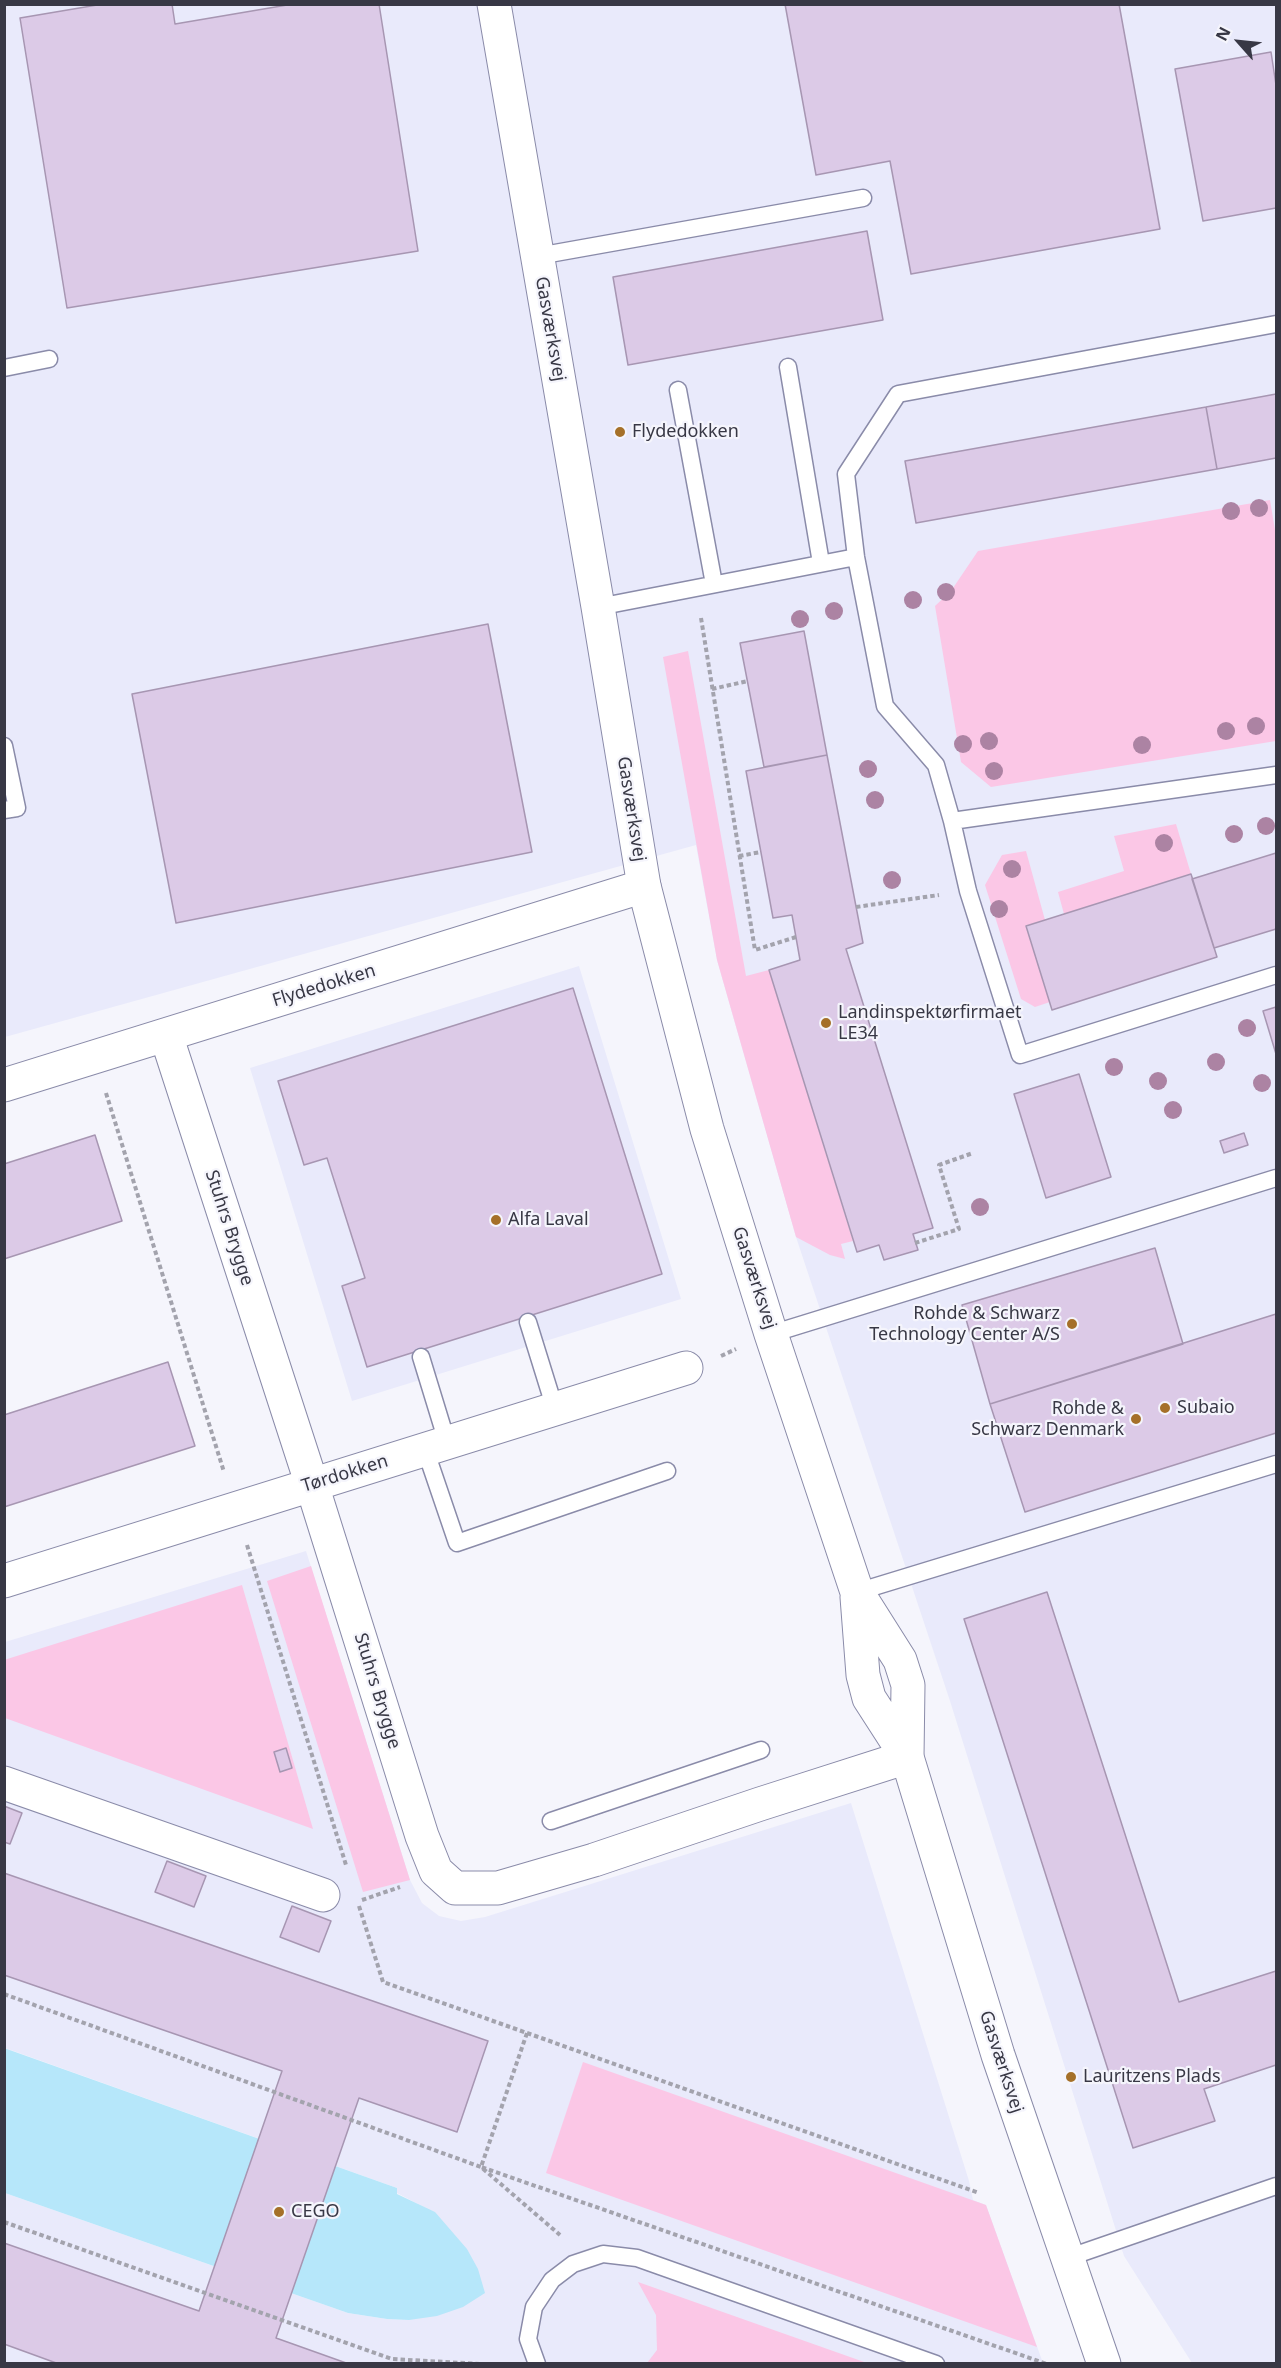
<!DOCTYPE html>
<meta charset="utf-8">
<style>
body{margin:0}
#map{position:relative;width:1281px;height:2368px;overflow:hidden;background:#f5f5fc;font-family:"Noto Sans",sans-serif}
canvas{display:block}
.frame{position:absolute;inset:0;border:6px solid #383845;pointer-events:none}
.north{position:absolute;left:1209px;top:12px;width:60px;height:60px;-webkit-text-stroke:4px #f5f5fc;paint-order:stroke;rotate:297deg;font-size:16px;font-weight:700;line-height:24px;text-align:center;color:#383845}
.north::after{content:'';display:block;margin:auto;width:21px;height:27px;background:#383845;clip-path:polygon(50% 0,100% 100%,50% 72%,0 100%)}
</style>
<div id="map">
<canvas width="1281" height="2368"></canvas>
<div class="frame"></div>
<div class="north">N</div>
</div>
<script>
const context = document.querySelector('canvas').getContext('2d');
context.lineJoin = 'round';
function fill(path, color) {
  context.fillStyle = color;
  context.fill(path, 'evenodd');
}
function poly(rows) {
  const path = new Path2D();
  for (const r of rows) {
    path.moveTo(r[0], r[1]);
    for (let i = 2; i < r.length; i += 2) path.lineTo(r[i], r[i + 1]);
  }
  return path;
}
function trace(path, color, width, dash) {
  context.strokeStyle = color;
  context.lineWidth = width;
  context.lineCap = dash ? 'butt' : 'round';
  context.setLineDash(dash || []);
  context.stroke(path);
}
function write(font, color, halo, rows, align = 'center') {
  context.font = font + ' "Noto Sans",sans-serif';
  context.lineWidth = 4.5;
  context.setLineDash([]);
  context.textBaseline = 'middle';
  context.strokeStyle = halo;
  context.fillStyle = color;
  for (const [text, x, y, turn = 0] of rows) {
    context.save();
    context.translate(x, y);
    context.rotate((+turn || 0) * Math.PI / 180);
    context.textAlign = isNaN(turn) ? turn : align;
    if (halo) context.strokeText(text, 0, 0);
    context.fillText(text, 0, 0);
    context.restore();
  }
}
fill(poly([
 [5,5,1276,5,1276,2363,1192,2363,1124,2256,950,1701,796,1237,717,960,696,845,5,1037],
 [579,966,681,1299,352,1401,250,1068],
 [306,1551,410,1880,422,1903,439,1916,461,1921,485,1917,851,1803,969,2181,973,2200,986,2205,1043,2363,5,2364,5,2193,348,2313,387,2319,409,2320,435,2213,397,2193,397,2188,5,2048,5,1642]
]), '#e9eafb');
fill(poly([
 [1270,500,1276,536,1276,741,991,787,961,762,935,606,951,591,978,551],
 [688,651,746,976,769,970,853,1241,841,1244,845,1259,830,1255,796,1237,717,960,663,657],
 [1176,824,1191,874,1064,914,1058,892,1124,871,1114,836],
 [1026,851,1045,920,1027,926,1050,1002,1035,1007,1021,999,985,885,1002,855],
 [311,1566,410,1880,363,1892,267,1581],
 [242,1585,313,1829,5,1718,4,1660],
 [583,2062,986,2205,1037,2347,546,2173],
 [638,2282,867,2363,647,2363,657,2350,656,2315]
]), '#fbc7e6');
fill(poly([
 [4,2048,397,2188,397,2194,435,2212,467,2249,478,2269,485,2293,463,2307,437,2316,409,2320,387,2319,348,2313,5,2193]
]), '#b6e7fa');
const building = poly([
 [103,4,172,4,175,24,293,4,379,4,418,251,67,308,20,18,103,4],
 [785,4,1119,4,1160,229,911,274,890,161,816,175,785,4],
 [1271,52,1276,85,1276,208,1203,221,1175,69,1271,52],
 [867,231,883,320,628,365,613,277,867,231],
 [1276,394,1276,458,1217,469,1206,407,1276,394],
 [1206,407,1217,469,916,523,905,461,1206,407],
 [488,624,532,852,176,923,132,694,488,624],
 [804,631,827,755,764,767,740,643,804,631],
 [827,755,863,943,846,949,933,1228,913,1234,918,1250,884,1260,879,1245,857,1252,769,970,800,960,792,915,773,918,746,771,827,755],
 [1276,853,1276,929,1214,948,1192,879,1276,853],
 [1191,874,1217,957,1052,1010,1026,926,1191,874],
 [573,988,662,1274,367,1367,342,1286,365,1278,327,1158,304,1165,278,1081,573,988],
 [1276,1007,1276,1054,1263,1011,1276,1007],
 [1079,1074,1111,1177,1046,1198,1014,1094,1079,1074],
 [1244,1133,1248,1145,1224,1153,1220,1141,1244,1133],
 [95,1135,122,1221,4,1259,4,1164,95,1135],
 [1155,1248,1183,1344,990,1404,962,1305,1155,1248],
 [1276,1314,1276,1433,1025,1512,990,1404,1276,1314],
 [168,1362,195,1446,4,1507,4,1415,168,1362],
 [1047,1592,1179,2002,1276,1971,1276,2065,1204,2089,1215,2121,1133,2148,964,1619,1047,1592],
 [286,1748,292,1768,280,1772,274,1752,286,1748],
 [4,1806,22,1813,10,1844,4,1842,4,1806],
 [167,1861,206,1876,194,1907,155,1892,167,1861],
 [4,1873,488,2041,457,2132,359,2098,276,2338,349,2364,59,2364,4,2344,4,2243,199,2311,282,2071,4,1975,4,1873],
 [292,1906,331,1921,319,1952,280,1937,292,1906]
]);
fill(building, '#dccae7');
trace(building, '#a796b2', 1.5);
const lane = poly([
 [538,256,863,198],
 [1276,324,898,394,846,474,856,557,885,706,936,765,952,821,1276,775],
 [788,367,821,563],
 [4,368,49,359],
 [678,390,714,584],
 [598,607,856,557],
 [4,746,17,808,4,810],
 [952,821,968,891,1020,1055,1276,975],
 [528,1322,555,1409],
 [771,1334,1276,1178],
 [421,1357,447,1442],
 [425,1449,457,1543,667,1471],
 [857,1592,1276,1464],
 [551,1821,761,1750],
 [1067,2258,1276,2186],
 [537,2364,528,2339,534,2307,552,2280,573,2264,603,2254,637,2258,936,2364]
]);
const street = poly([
 [166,1035,312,1485,422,1836,436,1871,455,1888,498,1888,594,1860,760,1804,907,1757],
 [4,1085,644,886],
 [4,1581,686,1368],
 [4,1783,323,1895]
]);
const secondary = poly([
 [494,4,598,607,644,886,707,1129,771,1334,857,1592,900,1660,908,1685,907,1757],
 [857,1597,863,1675,869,1698,907,1757,998,2055,1104,2364]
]);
trace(lane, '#8a8ba9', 19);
trace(street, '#8a8ba9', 35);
trace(secondary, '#8a8ba9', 35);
trace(poly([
 [701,618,755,950,796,937],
 [712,689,748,681],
 [739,856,761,852],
 [856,907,939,895],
 [106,1093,224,1472],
 [915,1243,959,1229,939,1165,973,1153],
 [721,1356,736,1349],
 [247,1545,346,1865],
 [362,1900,400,1887],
 [359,1906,383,1982,527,2033,481,2167,1047,2364],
 [4,1994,481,2167,560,2235],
 [527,2033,979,2193],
 [4,2222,392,2359,482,2364]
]), '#a3a3ad', 4, [4.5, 3]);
trace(lane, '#fff', 16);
trace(street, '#fff', 33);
trace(secondary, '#fff', 33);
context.fillStyle = '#ac83a3';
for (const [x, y] of [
 [1259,508],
 [1231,511],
 [946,592],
 [913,600],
 [834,611],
 [800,619],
 [1256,726],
 [1226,731],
 [989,741],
 [963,744],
 [1142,745],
 [868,769],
 [994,771],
 [875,800],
 [1266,826],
 [1234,834],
 [1164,843],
 [1012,869],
 [892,880],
 [999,909],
 [1247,1028],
 [1216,1062],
 [1114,1067],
 [1158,1081],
 [1262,1083],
 [1173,1110],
 [980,1207]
]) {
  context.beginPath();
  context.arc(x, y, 9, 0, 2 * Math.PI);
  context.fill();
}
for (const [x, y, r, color] of [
 [620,432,6,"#a57029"],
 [826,1023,6,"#a57029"],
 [496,1220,6,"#a57029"],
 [1072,1324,6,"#a57029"],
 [1165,1408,6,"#a57029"],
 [1136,1419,6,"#a57029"],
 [1071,2077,6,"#a57029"],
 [279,2212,6,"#a57029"]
]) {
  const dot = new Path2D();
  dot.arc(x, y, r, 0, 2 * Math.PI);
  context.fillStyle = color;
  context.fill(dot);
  trace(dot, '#f5f5fc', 2);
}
write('18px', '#383845', '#f5f5fc', [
 ["Gasværksvej",550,329,80],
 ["Gasværksvej",631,809,81],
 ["Flydedokken",324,986,-17],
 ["Stuhrs Brygge",229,1228,72],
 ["Gasværksvej",754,1278,72],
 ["Tørdokken",345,1474,-17],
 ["Stuhrs Brygge",377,1691,73],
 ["Gasværksvej",1001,2062,72]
]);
write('18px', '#383845', '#f5f5fc', [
 ["Flydedokken",632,432],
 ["Landinspektørfirmaet",838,1013],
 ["LE34",838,1034],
 ["Alfa Laval",508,1220],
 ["Rohde & Schwarz",1060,1314,"right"],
 ["Technology Center A/S",1060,1335,"right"],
 ["Subaio",1177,1408],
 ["Rohde &",1124,1409,"right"],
 ["Schwarz Denmark",1124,1430,"right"],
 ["Lauritzens Plads",1083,2077],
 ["CEGO",291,2212]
], 'left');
</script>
